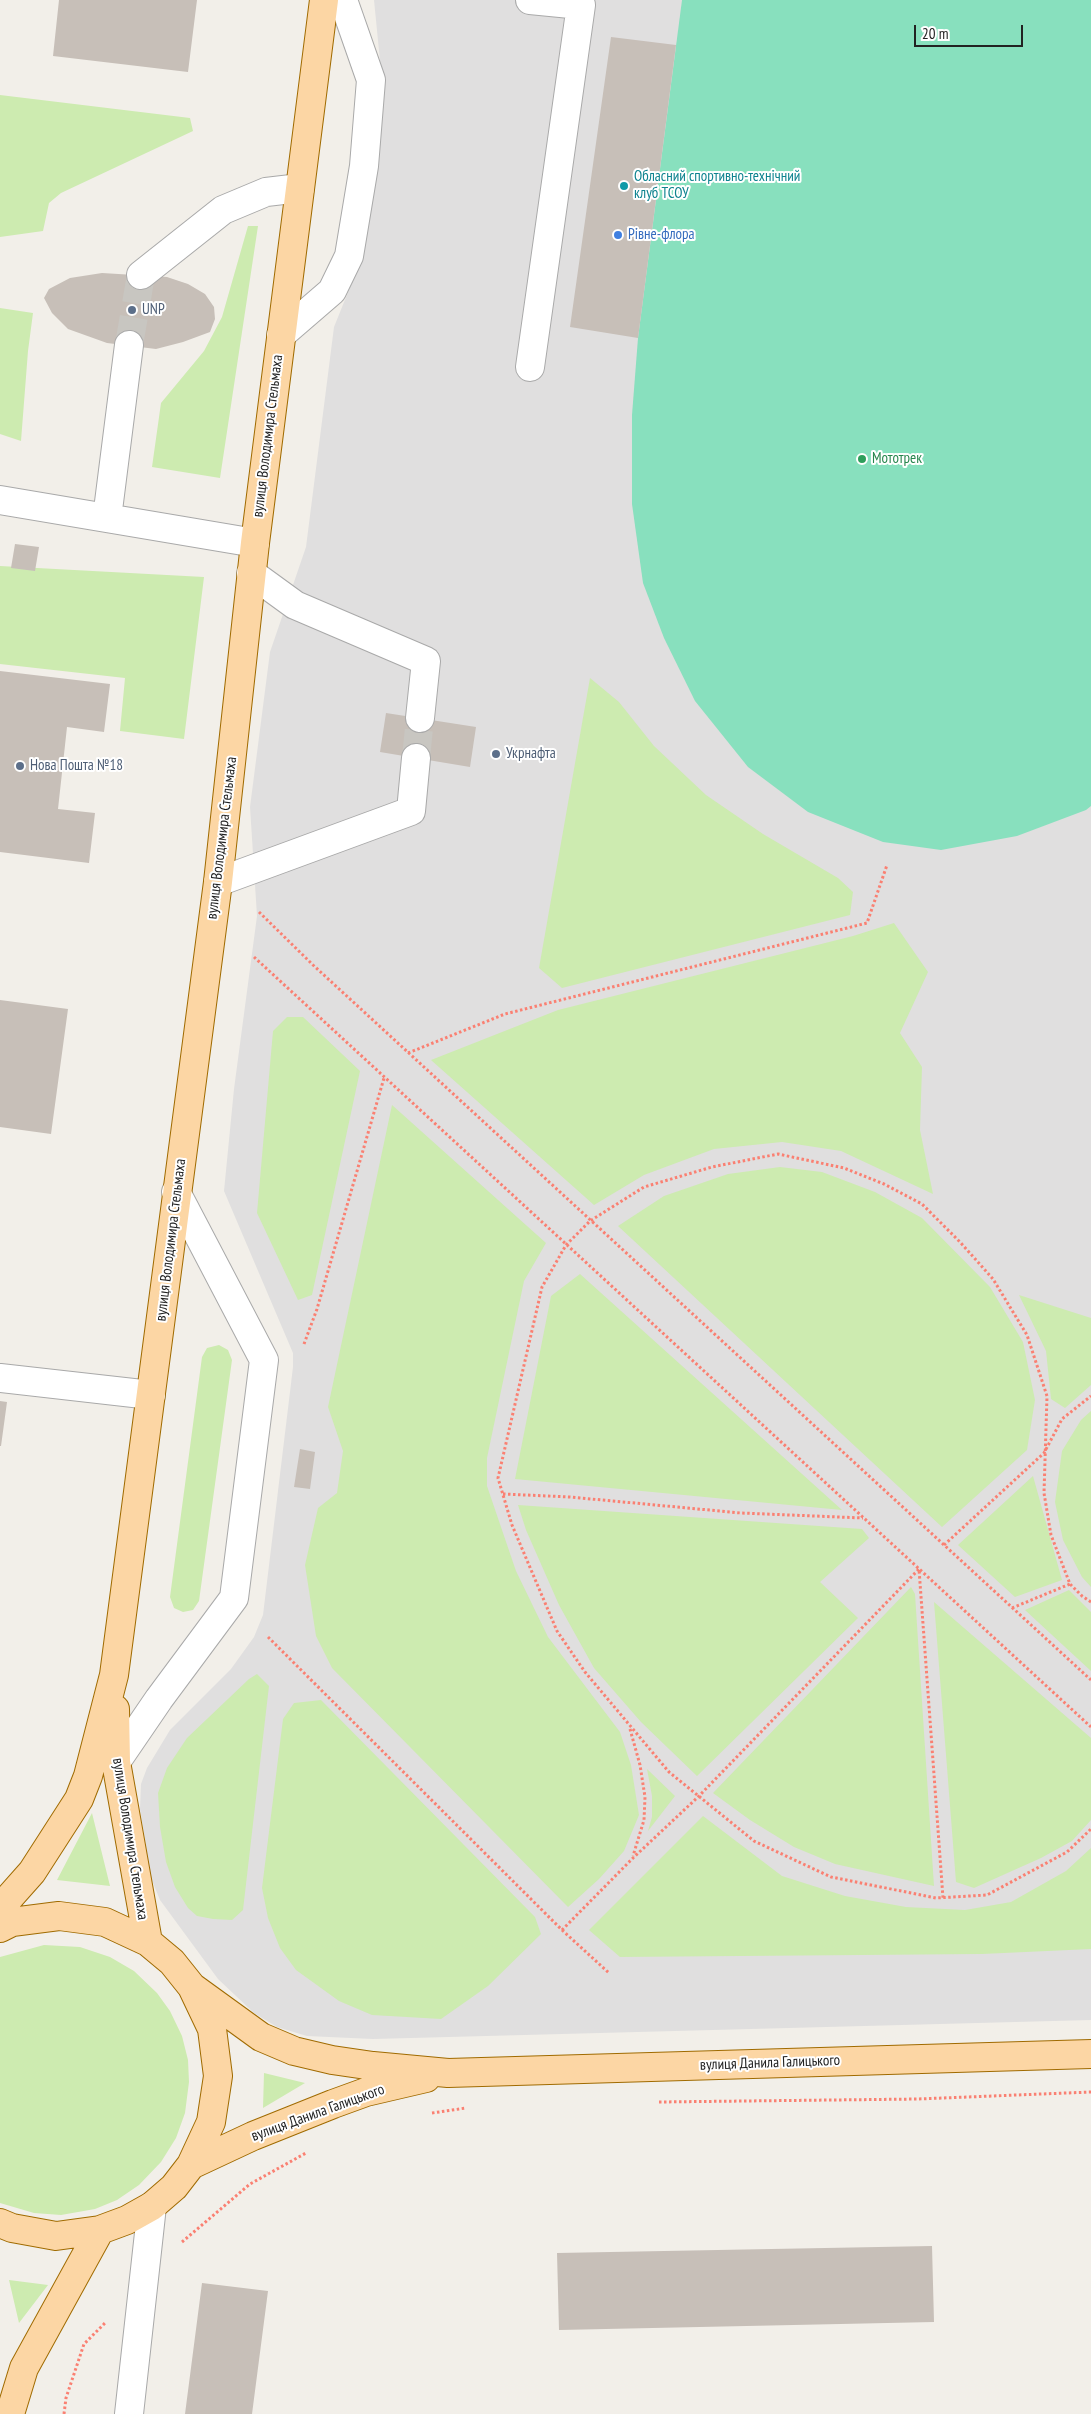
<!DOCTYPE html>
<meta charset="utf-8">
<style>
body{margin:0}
#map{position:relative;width:1091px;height:2414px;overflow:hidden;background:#f2efe9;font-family:"PT Sans Narrow",sans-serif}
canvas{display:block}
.scale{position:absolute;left:914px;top:25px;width:109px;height:22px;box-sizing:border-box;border:2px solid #222;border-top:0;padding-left:6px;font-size:15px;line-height:18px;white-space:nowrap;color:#222;-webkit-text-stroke:4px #fff;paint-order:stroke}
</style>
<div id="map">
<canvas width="1091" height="2414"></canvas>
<div class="scale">20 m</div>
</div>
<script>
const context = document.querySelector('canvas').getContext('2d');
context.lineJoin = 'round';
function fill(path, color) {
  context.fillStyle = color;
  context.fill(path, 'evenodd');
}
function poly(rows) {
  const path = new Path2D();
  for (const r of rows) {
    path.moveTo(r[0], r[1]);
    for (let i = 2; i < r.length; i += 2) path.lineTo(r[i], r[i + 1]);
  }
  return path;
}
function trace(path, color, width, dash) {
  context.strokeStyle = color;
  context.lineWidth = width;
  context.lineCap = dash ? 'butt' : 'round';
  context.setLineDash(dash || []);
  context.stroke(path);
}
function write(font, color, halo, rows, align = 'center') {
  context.font = font + ' "PT Sans Narrow",sans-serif';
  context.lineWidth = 4;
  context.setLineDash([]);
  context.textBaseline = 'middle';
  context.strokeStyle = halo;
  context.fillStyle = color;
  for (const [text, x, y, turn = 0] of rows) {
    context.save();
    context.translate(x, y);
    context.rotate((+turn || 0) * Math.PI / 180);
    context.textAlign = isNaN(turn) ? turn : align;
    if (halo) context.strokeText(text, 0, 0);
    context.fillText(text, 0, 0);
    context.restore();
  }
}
fill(poly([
 [374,0,1091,0,1091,2020,373,2039,307,2036,277,2027,254,2013,218,1979,160,1900,151,1878,140,1809,141,1784,147,1768,170,1730,231,1669,254,1637,263,1615,293,1367,293,1353,224,1191,234,1089,257,916,250,807,270,652,306,547,334,327,361,260,383,91]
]), '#e0dfdf');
fill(poly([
 [0,95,190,118,193,131,61,193,49,203,43,231,0,237],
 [248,226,258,226,220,478,152,467,161,403,204,351,222,317],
 [0,308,33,313,28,351,21,441,0,434],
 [0,566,204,577,184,739,120,731,125,678,0,664],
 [590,678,619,702,654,746,706,795,763,834,838,878,853,892,850,915,562,988,539,968],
 [894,923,928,972,900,1033,922,1067,920,1130,933,1194,841,1151,782,1142,714,1149,644,1175,594,1205,431,1060,558,1010,853,936],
 [287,1017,303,1017,360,1071,312,1295,298,1300,257,1213,273,1031],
 [392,1105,546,1243,524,1281,487,1458,487,1486,516,1571,548,1637,620,1732,631,1765,639,1815,624,1851,599,1879,568,1907,332,1668,316,1636,305,1565,318,1508,337,1493,343,1451,328,1407],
 [780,1167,822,1172,875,1192,922,1218,990,1287,1023,1342,1035,1400,1027,1450,942,1527,618,1226,664,1196,728,1174],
 [580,1274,842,1510,515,1479,551,1296],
 [1019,1295,1091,1318,1091,1385,1065,1408,1051,1399,1046,1351],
 [219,1345,228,1350,232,1360,199,1601,193,1610,183,1612,174,1608,170,1597,202,1357,207,1348],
 [1091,1411,1091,1587,1082,1577,1063,1540,1055,1502,1062,1451,1081,1420],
 [1033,1476,1062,1580,1015,1597,958,1545],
 [518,1505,862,1529,869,1538,820,1582,858,1618,697,1776,641,1722,594,1668,559,1605,526,1530],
 [911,1587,915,1594,934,1886,835,1864,794,1847,750,1820,713,1793],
 [1069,1590,1091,1612,1091,1671,1025,1610],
 [934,1602,1091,1738,1091,1820,1072,1841,1041,1858,974,1888,956,1882],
 [257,1674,269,1686,243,1910,232,1920,213,1919,197,1916,188,1908,175,1887,166,1862,160,1827,158,1793,167,1768,187,1738,249,1679],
 [321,1700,535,1917,541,1934,488,1986,441,2019,372,2015,339,2001,296,1970,280,1948,268,1918,262,1888,283,1719,294,1703],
 [647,1769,675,1796,648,1831,652,1817,652,1796],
 [92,1813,110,1886,57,1880],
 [703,1816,782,1876,845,1896,906,1907,965,1910,1011,1902,1066,1871,1091,1848,1091,1949,982,1954,620,1957,589,1930],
 [44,1945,80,1947,110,1957,134,1971,157,1993,170,2011,182,2036,188,2060,189,2082,185,2113,176,2138,161,2162,139,2185,117,2200,95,2209,61,2215,34,2213,0,2203,0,1957],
 [264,2073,305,2083,263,2108],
 [9,2280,48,2285,19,2323]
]), '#cdebb0');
fill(poly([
 [682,0,1091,0,1091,806,1086,810,1017,836,941,850,883,842,808,812,748,767,695,701,664,638,643,583,632,504,632,415,638,338]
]), '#88e0be');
fill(poly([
 [59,0,197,0,188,72,53,56],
 [611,37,676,45,638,338,570,327],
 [102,273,167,277,188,284,205,294,214,307,215,319,210,332,183,342,156,349,107,343,68,329,52,313,44,298,49,289,70,278],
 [15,544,39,547,35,571,11,568],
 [0,671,110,684,104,732,67,727,58,809,95,813,89,863,0,852],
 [386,713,476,727,470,767,380,752],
 [0,1000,68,1009,51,1134,0,1127],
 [0,1401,7,1402,1,1446,0,1446],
 [300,1449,315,1452,310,1489,294,1487],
 [932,2246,934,2322,559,2330,557,2253],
 [202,2283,268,2291,252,2414,185,2414]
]), '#c7bfb8');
trace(poly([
 [129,345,141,275],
 [416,758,420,718]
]), '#c8c6c1', 28, [28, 14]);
const minor = poly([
 [141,275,223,210,266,192,300,188],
 [281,335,332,291,349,256,364,166,371,80,343,0],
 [530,367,581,5,530,0],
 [0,500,255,543],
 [107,518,129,345],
 [251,573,295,605,426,661,420,718],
 [218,882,411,811,416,758],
 [0,1378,151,1395],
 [116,1762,159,1699,234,1598,264,1360,176,1192],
 [129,2414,152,2206]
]);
const major = poly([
 [115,1709,116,1762,148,1942],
 [0,1908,32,1872,79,1799,88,1776,114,1675,218,882,255,543,324,0],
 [0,1928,12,1922,59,1916,105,1922,148,1942,172,1962,192,1987,212,2029,218,2076,211,2122,191,2165,174,2187,152,2206,127,2220,100,2230,56,2236,12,2228,0,2223],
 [192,1987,261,2037,294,2051,332,2060,373,2066,448,2073,1091,2054],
 [191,2165,253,2136,333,2104,366,2092,426,2078],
 [10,2414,24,2368,100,2230]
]);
trace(minor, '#a9a9a9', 30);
trace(major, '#a06b00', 30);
trace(poly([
 [259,912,313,965,1091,1680],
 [254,957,1091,1727],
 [408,1053,505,1014,867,923,887,865],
 [304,1344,317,1309,384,1078],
 [503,1494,570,1497,741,1513,863,1518],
 [944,1545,1044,1453,1062,1419,1091,1396],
 [1091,1602,1082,1596,1070,1584,1051,1535,1044,1493,1047,1396,1027,1335,993,1279,960,1242,922,1204,884,1184,844,1168,778,1154,712,1167,644,1187,590,1221,566,1245,542,1287,498,1478,512,1525,557,1631,585,1672,669,1772,754,1841,831,1877,936,1898,987,1895,1067,1852,1091,1829],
 [1012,1608,1070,1584],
 [268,1637,562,1930,633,1858,698,1797,919,1569,943,1898],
 [630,1729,640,1765,645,1797,644,1820,633,1856],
 [562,1930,609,1973],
 [659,2102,918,2099,1091,2092],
 [432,2113,466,2108],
 [182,2242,250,2184,306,2153],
 [64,2414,66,2398,84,2344,106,2322]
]), '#fa8072', 3, [2.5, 2.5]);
trace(minor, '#fff', 28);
trace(major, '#fcd6a4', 28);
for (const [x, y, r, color] of [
 [624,186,5,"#0f9aa8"],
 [618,235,5,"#3f7fe0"],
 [132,310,5,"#5c6f8a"],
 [862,459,5,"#2e9e5b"],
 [496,754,5,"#5c6f8a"],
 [20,766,5,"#5c6f8a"]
]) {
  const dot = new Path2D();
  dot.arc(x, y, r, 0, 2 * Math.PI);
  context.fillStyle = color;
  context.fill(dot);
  trace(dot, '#fff', 2);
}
write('15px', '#0d838f', '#fff', [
 ["Обласний спортивно-технічний",634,177],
 ["клуб ТСОУ",634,194]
], 'left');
write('15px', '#366cbe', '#fff', [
 ["Рівне-флора",628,235]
], 'left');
write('15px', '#4e5e75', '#fff', [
 ["UNP",142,310],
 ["Укрнафта",506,754],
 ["Нова Пошта №18",30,766]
], 'left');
write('15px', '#222', '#fff', [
 ["вулиця Володимира Стельмаха",268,436,-83],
 ["вулиця Володимира Стельмаха",222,838,-83],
 ["вулиця Володимира Стельмаха",171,1240,-83],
 ["вулиця Володимира Стельмаха",130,1839,81],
 ["вулиця Данила Галицького",770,2063,-2],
 ["вулиця Данила Галицького",318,2113,-20]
]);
write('15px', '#27864d', '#fff', [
 ["Мототрек",872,459]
], 'left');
</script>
